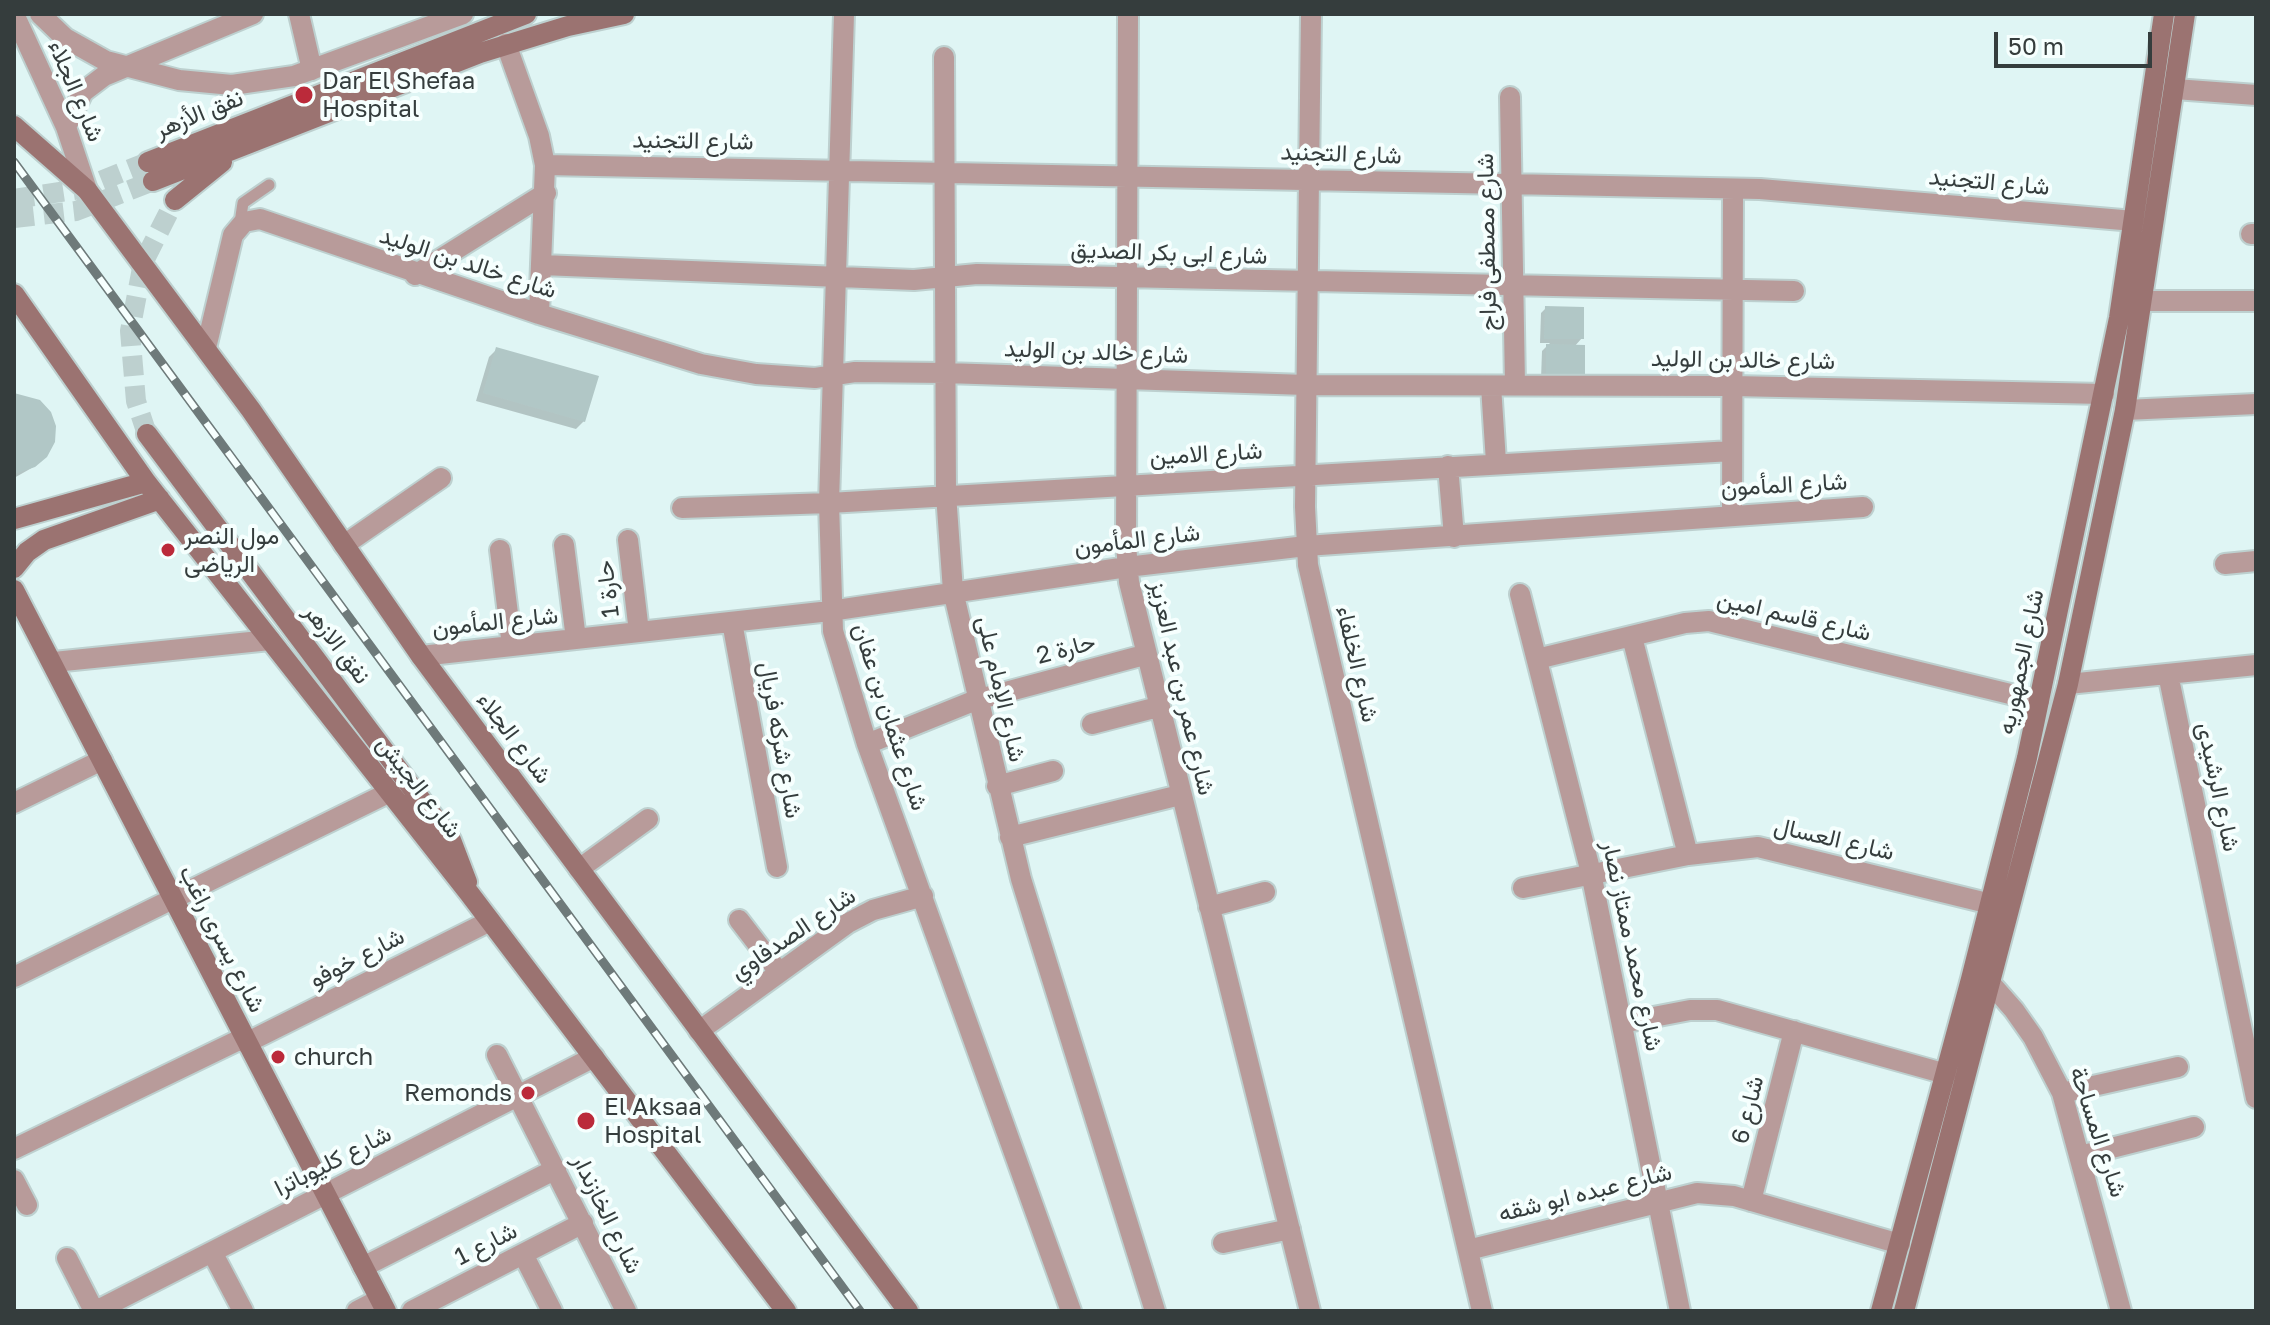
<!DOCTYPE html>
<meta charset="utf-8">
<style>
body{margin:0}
#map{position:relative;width:2270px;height:1325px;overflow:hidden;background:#dff5f4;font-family:"Golos Text",sans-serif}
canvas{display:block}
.frame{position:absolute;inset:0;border:16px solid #353d3d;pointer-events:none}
.scale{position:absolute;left:1994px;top:32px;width:158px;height:36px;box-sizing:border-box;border:4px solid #353d3d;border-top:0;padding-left:10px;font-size:24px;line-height:28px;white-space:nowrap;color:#353d3d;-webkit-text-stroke:6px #f6fffe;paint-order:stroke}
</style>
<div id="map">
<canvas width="2270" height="1325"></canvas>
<div class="frame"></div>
<div class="scale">50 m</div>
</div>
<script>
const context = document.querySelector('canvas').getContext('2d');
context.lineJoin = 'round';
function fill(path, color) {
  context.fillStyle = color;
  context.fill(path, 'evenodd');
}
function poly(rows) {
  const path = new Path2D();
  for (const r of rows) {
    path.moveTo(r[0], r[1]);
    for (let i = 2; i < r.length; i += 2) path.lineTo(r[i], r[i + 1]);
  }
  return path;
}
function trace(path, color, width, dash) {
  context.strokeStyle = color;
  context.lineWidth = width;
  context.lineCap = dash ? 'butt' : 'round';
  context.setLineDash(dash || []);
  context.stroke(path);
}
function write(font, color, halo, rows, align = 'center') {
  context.font = font + ' "Golos Text",Vazirmatn,sans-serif';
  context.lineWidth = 8;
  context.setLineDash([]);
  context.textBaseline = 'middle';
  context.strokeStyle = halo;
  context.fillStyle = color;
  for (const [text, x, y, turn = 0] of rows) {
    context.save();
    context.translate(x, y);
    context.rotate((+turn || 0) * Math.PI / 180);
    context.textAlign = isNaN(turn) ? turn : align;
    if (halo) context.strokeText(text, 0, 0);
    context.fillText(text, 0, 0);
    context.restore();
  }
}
fill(poly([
 [1546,308,1582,338,1574,347,1583,374,1578,380,1541,379,1542,351,1550,343,1540,343,1541,313],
 [497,349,584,421,576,429,476,401,489,357],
 [14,395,38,402,37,465,14,478]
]), '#0003');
fill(poly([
 [1545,306,1584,307,1584,339,1544,339],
 [1546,344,1585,345,1585,375,1546,375],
 [496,347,599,376,585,422,483,393],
 [14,393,40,400,51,412,56,426,55,442,47,457,35,467,17,473,14,472]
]), '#b1c7c6');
trace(poly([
 [14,199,80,189,148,162],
 [14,218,76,211,153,181],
 [147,434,136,401,130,331,143,263,175,200]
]), '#bdd0cf', 20, [20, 10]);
const lane = poly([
 [244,222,241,216,243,203,269,185]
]);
const street = poly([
 [14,14,66,127,87,190],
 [40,14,65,38,106,61,179,80,232,85,294,76,463,14],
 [299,14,312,70],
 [844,14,829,503,833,631,867,744,1071,1311],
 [1128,14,1126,544,1129,582,1310,1311],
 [1311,14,1305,507,1308,565,1482,1311],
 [506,44,539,136,545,165,539,314],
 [944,57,946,494,953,591,1021,879,1155,1311],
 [2175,89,2256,95],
 [1510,97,1515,385],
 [66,127,83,92,104,76,253,14],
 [545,165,1760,189,2134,221],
 [2251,234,2256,234],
 [542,265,914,280,977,274,1794,291],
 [415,275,546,193],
 [2142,301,2256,301],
 [206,348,233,235,244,222,260,219,539,314,701,364,756,374,815,378,855,372,946,373,1306,385,1733,386,2104,394],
 [1491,386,1496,462],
 [2125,410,2256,404],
 [1448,466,1454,537],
 [682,508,829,503,1732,451],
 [1732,514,1733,189],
 [628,540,639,632],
 [344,545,441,478],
 [564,545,576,639],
 [500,550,512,646],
 [2225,564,2256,561],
 [1520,594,1591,873,1680,1311],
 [732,622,777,867],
 [1632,637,1688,855],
 [421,656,830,611,1127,567,1306,546,1863,507],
 [1537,659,1685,623,1709,621,2039,701],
 [54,662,270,640],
 [2168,674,2256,1098],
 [2068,684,2256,665],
 [1092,724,1158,707],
 [867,744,976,700,1144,655],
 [997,786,1053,771],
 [14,803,102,760],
 [1010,837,1180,795],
 [579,869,648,819],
 [1523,888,1688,855,1758,847,1991,904],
 [1209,907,1265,892],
 [739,920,779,972],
 [14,977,390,792],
 [1976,980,1992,985,2014,1010,2033,1037,2062,1093,2121,1311],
 [1622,1023,1690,1010,1717,1010,1946,1074],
 [699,1031,848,923,873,910,923,896],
 [246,1043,490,921],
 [497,1055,626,1311],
 [2062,1093,2178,1067],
 [14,1149,243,1038],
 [2080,1156,2194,1127],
 [14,1180,27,1205],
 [1751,1201,1794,1031],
 [1223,1243,1290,1229],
 [1468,1250,1697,1193,1734,1196,1900,1244],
 [212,1252,243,1311],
 [523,1254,552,1311],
 [67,1258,94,1311],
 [363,1267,556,1169],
 [96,1311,594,1057],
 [357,1311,380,1299],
 [412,1311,583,1223]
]);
const secondary = poly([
 [14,126,87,190,251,410,421,656,908,1311],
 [148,162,526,14],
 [153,181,480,53,568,26,624,14],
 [175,200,222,162],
 [14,294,146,482,469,893,786,1311],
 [147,434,451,840,467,882],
 [14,519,146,482],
 [14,568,27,552,44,540,160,499],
 [14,590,386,1311],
 [1881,1311,1971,979,2027,758,2119,318,2164,14],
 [1904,1311,2068,684,2125,410,2185,14]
]);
trace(lane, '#bdd0cf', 15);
trace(street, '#bdd0cf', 24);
trace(secondary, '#bdd0cf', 24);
trace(lane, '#b89b9a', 11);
trace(street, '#b89b9a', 20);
trace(secondary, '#9b7371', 20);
const rail = poly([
 [14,162,860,1311]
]);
trace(rail, '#6e7a7a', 9);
trace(rail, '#f6fffe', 6, [18]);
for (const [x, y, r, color] of [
 [304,95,10,"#bb2a3a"],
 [168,550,8,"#bb2a3a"],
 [278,1057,8,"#bb2a3a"],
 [528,1093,8,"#bb2a3a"],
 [586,1121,10,"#bb2a3a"]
]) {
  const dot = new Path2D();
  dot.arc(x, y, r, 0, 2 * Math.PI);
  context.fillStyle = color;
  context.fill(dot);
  trace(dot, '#f6fffe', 3);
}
write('24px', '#353d3d', '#f6fffe', [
 ["Dar El Shefaa",322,81],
 ["Hospital",322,109],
 ["مول النصر",184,536],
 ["الرياضى",184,564],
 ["church",294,1057],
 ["Remonds",512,1093,"right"],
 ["El Aksaa",604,1107],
 ["Hospital",604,1135]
], 'left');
write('24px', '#353d3d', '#f6fffe', [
 ["شارع الجلاء",76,91,67],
 ["نفق الأزهر",199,114,-22],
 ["شارع التجنيد",693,141,1],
 ["شارع التجنيد",1341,154,2],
 ["شارع التجنيد",1989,182,5],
 ["شارع مصطفى فراج",1487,242,-91],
 ["شارع ابى بكر الصديق",1169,253,2],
 ["شارع خالد بن الوليد",468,263,18],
 ["شارع خالد بن الوليد",1096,352,2],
 ["شارع خالد بن الوليد",1743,360,1],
 ["شارع الامين",1206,454,-3],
 ["شارع المأمون",1784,485,-3],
 ["شارع المأمون",1137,540,-7],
 ["حارة 1",608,589,-97],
 ["شارع قاسم امين",1794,616,13],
 ["شارع المأمون",495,622,-6],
 ["نفق الازهر",337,644,53],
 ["حارة 2",1066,649,-15],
 ["شارع الجمهوريه",2021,662,-78],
 ["شارع الخلفاء",1357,664,77],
 ["شارع عمر بن عبد العزيز",1182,688,77],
 ["شارع الإمام على",1001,689,77],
 ["شارع عثمان بن عفان",890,717,72],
 ["شارع الجلاء",514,738,53],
 ["شارع شركه فريال",780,740,80],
 ["شارع الجيش",419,787,52],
 ["شارع الرشيدى",2218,787,78],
 ["شارع العسال",1834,839,13],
 ["شارع الصدفاوي",793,934,-34],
 ["شارع يسرى راغب",222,939,63],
 ["شارع محمد ممتاز نصار",1632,946,78],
 ["شارع خوفو",357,958,-27],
 ["شارع 6",1748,1110,-76],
 ["شارع المساحة",2098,1132,72],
 ["شارع كليوباترا",333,1161,-27],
 ["شارع عبده ابو شقه",1585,1193,-14],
 ["شارع الخازندار",607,1214,64],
 ["شارع 1",486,1244,-27]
]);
</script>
